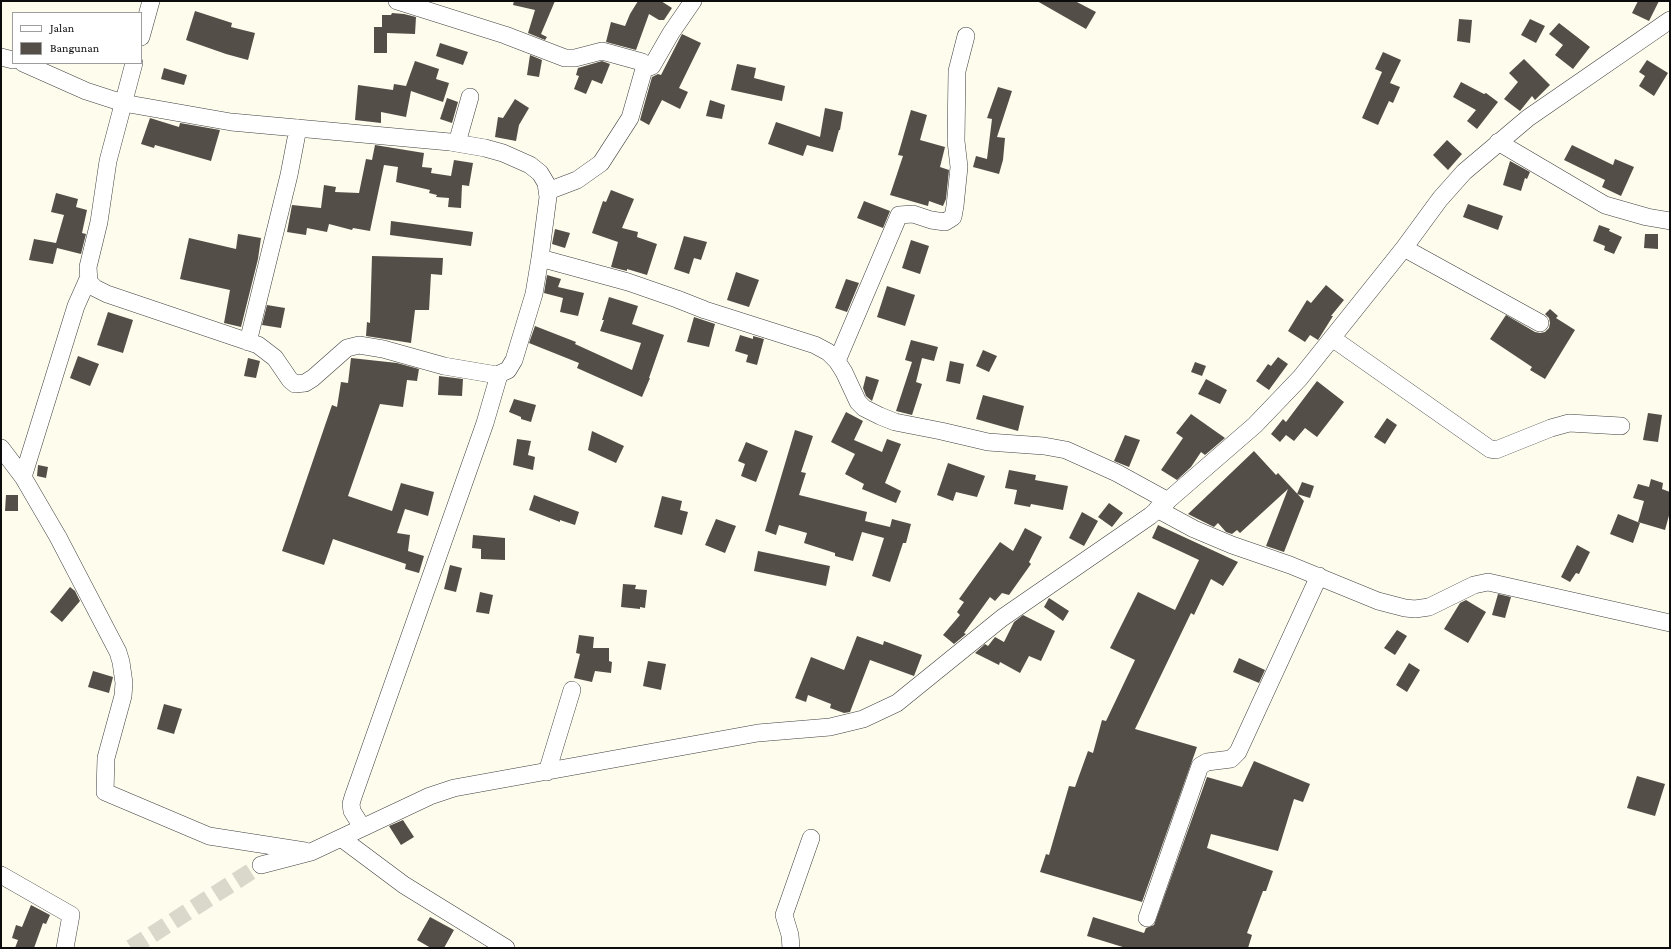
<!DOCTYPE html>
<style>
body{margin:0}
#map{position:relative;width:1671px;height:949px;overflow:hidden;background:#fefcec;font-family:"Crimson Pro",serif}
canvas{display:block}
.frame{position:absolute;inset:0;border:2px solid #0c0c0c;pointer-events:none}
.legend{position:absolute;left:12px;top:12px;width:130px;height:52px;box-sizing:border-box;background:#fff;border:1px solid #9e9e9e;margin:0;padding:5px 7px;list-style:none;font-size:12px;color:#0c0c0c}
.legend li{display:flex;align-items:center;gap:8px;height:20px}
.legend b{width:20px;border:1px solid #9e9e9e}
</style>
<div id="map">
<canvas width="1671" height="949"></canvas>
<div class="frame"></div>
<ul class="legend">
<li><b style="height:5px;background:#fff"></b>Jalan</li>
<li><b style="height:11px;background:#544e49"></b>Bangunan</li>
</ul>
</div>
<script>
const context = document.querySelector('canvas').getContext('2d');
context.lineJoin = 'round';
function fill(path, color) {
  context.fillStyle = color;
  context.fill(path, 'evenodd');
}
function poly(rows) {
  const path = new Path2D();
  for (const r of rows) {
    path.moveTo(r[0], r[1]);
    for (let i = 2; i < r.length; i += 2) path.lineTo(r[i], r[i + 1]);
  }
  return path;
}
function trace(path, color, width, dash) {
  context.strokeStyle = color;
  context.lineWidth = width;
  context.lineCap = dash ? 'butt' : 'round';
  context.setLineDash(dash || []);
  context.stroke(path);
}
fill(poly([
 [514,1,555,1,541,34,547,37,545,40,528,33,535,10,513,5],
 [638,1,661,1,672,8,664,20,659,20,649,14,636,50,606,42,611,22,625,26,630,14],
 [1037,1,1075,1,1096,12,1086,29],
 [1638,1,1659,1,1649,21,1632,13],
 [195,11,232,23,231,27,255,33,248,60,226,54,186,40],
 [392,13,404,14,416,17,415,34,387,33,387,53,374,53,374,27,382,27,382,15,391,15],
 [1459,19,1472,20,1470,43,1457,41],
 [1530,19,1545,26,1536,43,1521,35],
 [1559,23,1590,47,1573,69,1555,55,1563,45,1549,34],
 [682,34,701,43,679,88,688,92,680,109,662,100,649,125,640,120,652,77,658,74,661,75],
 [440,43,468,52,463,65,436,56],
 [1383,52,1401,60,1390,83,1400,87,1393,103,1389,101,1378,125,1362,118,1382,72,1375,69],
 [530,55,542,60,539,77,527,75],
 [1524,59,1550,85,1535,100,1532,96,1520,111,1504,99,1518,82,1509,73],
 [1647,60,1668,73,1654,96,1639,86,1645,76,1639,72],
 [415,61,439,69,436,79,449,83,443,102,411,91,406,117,381,112,381,123,355,120,358,85,393,90,394,84,406,86],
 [602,61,610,64,602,84,592,80,586,94,574,89,579,76,576,75,578,68],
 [737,64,756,68,754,78,785,86,782,101,731,90],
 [164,68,187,75,184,85,161,79],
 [1461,82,1484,94,1486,93,1498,102,1477,129,1467,121,1476,110,1453,97],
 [998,87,1012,91,997,137,1005,138,1003,160,999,174,973,167,976,156,987,159,992,119,987,118],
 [447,98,458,102,452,123,440,119],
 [515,99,529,108,519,125,516,141,495,137,498,117,503,118],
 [710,100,725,105,722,119,706,116],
 [825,108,843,112,840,130,839,130,833,152,807,145,803,156,768,144,776,122,820,137],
 [911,110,927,115,920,140,945,147,940,167,949,170,946,199,943,206,929,201,928,206,890,195,903,156,898,155],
 [150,118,179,127,180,123,220,130,211,161,155,145,154,148,141,144],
 [1447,140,1462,154,1448,170,1433,155],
 [375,145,424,153,422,167,432,168,431,173,451,176,454,160,473,163,469,186,462,185,461,208,448,207,449,198,436,197,437,195,429,193,430,190,396,182,398,167,384,165,370,231,353,228,352,230,329,224,327,232,307,228,306,235,287,232,292,205,321,208,324,185,336,187,335,192,359,193,366,159,372,160],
 [1572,145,1613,165,1615,159,1634,167,1621,196,1602,187,1605,180,1564,160],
 [1510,161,1530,172,1527,179,1525,178,1521,191,1503,185],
 [611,190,634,199,622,228,638,232,637,237,657,244,647,275,627,269,627,271,611,267,618,242,592,233,603,201,606,202],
 [56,193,78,199,76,207,87,210,82,233,86,234,81,254,57,248,53,264,29,260,34,239,56,243,64,215,51,212],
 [864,201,890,211,883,228,857,218],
 [1468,204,1503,216,1498,230,1463,217],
 [391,221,473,232,471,246,390,235],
 [1599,225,1610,229,1609,231,1622,237,1614,254,1604,250,1605,246,1593,241],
 [555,229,570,233,565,248,552,244],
 [238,234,261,238,258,259,241,327,224,323,230,290,180,279,189,238,236,249],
 [1645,234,1658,234,1658,249,1644,248],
 [684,236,707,242,701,260,694,258,689,274,674,269],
 [911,240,929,246,920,274,902,268],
 [372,256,443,258,442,275,431,274,429,310,415,310,411,343,366,336,367,322,370,323],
 [736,272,759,280,749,307,727,300],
 [547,275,561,279,558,287,584,293,578,316,560,312,563,298,544,293],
 [846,279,859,283,847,312,835,308],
 [1326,285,1344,300,1331,316,1333,316,1318,340,1310,335,1305,342,1288,331,1307,300,1311,303],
 [887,286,915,295,905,326,877,317],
 [609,297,638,306,632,324,664,335,649,378,650,378,642,397,577,368,579,363,529,343,535,326,576,342,575,344,632,370,641,343,600,331,604,320,602,320],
 [267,305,285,308,281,328,262,325],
 [1550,309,1558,316,1556,318,1575,330,1545,379,1530,370,1532,367,1490,339,1506,315,1535,332,1540,333,1545,332,1549,328,1550,323,1549,318,1545,314],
 [108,312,133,320,123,353,97,345],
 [694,317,715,324,709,347,687,342],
 [740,335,753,339,753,336,764,339,757,365,746,362,748,355,735,351],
 [911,340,938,347,934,361,922,358,916,382,922,384,912,415,896,411,912,362,905,360],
 [983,350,997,356,989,372,976,366],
 [78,356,99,364,90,386,70,378],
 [1278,357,1288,364,1269,390,1256,381,1268,364,1271,366],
 [248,358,260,361,256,378,244,376],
 [351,358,397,363,419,369,417,381,407,380,403,407,380,404,348,496,392,511,401,483,434,492,428,516,405,509,397,533,410,535,408,551,424,556,419,573,405,569,406,564,333,539,324,565,282,551,332,405,337,407,341,382,348,383],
 [950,361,964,364,960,384,946,381],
 [1195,362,1206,366,1202,376,1191,372],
 [439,376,463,379,462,396,438,395],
 [866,376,879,380,872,401,866,396,863,388],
 [1206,379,1227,390,1220,404,1198,394],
 [1317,381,1344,402,1317,437,1305,428,1294,441,1286,435,1280,442,1271,434,1283,419,1286,422],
 [983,395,1024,406,1018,431,976,419],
 [514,399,536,405,531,422,521,419,521,417,509,412],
 [846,412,863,421,854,440,882,452,887,439,901,444,885,483,901,491,896,503,862,489,864,484,845,474,855,454,831,442],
 [1648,413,1662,415,1658,442,1643,440],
 [1191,414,1225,438,1205,455,1201,452,1191,467,1177,480,1161,470,1183,438,1176,433],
 [1387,418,1397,425,1385,444,1374,437],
 [795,430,813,436,801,472,806,473,799,495,867,512,865,521,890,527,892,519,911,524,906,543,903,543,890,582,872,576,884,538,862,532,853,561,835,556,835,553,804,543,807,533,779,525,776,535,765,531],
 [592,431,624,446,616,463,588,450],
 [1125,435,1140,440,1129,467,1114,461],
 [517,439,531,441,528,455,535,457,533,470,513,465],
 [746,442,768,451,756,482,741,476,745,464,738,461],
 [1254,451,1276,475,1278,473,1304,501,1284,552,1266,546,1288,489,1240,533,1237,530,1232,534,1226,532,1218,523,1214,527,1188,514],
 [948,463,985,476,977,497,956,492,953,501,937,495],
 [38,465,48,467,46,478,37,476],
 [1009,470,1036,475,1035,480,1068,486,1063,510,1031,504,1030,507,1014,504,1017,490,1005,488],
 [1651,479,1663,483,1662,489,1670,492,1670,512,1665,530,1638,522,1644,501,1633,498,1638,484,1649,487],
 [1302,482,1314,486,1310,498,1297,494],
 [6,495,18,495,18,511,5,511],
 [534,495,579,512,575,525,560,520,560,522,529,510],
 [662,496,682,501,680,510,688,512,682,535,654,527],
 [1109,503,1123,513,1112,527,1098,517],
 [1082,512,1098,521,1084,546,1069,538],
 [1618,514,1640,523,1633,543,1610,534],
 [716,519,736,526,725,553,705,545],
 [1158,525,1238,562,1223,586,1211,579,1194,615,1191,613,1135,729,1197,747,1142,902,1040,872,1046,854,1049,855,1069,786,1075,787,1088,751,1093,753,1102,720,1106,721,1135,660,1110,648,1138,592,1175,610,1199,560,1152,538],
 [1025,528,1042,537,1029,562,1031,564,1009,595,1002,593,995,601,990,597,964,633,966,634,954,644,943,635,960,615,957,612,964,602,959,599,1000,542,1013,551],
 [473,535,505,538,505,560,481,559,481,549,472,548],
 [1577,545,1590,552,1579,574,1576,573,1570,582,1561,577],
 [758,551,830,566,826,586,754,571],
 [450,565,462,568,456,592,444,589],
 [623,584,636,585,635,589,647,590,645,608,640,607,640,609,621,607],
 [70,587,75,591,80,601,62,622,50,612],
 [480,592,493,595,489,614,476,612],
 [1498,594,1511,597,1505,618,1492,615],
 [1049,598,1069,611,1063,621,1044,607],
 [1466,600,1486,612,1468,643,1444,629,1460,603],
 [1023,615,1055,631,1041,661,1029,656,1020,673,1000,662,999,665,975,653,985,644,988,646,995,637,1004,642,1014,622],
 [1397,630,1407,636,1395,655,1384,648],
 [579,635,594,637,593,648,609,648,609,661,612,662,611,673,595,671,592,682,574,678,580,654,576,653],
 [857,636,883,645,884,641,922,655,914,676,870,660,850,712,844,713,830,708,831,704,808,695,806,702,795,698,811,657,844,670],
 [1239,658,1265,670,1259,683,1233,672],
 [648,661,666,664,661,690,643,686],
 [1409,663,1420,670,1407,692,1396,685],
 [93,671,113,677,109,693,88,687],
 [164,704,182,709,174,734,157,729],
 [1254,761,1310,784,1303,802,1294,799,1278,851,1211,834,1207,848,1273,871,1266,891,1263,891,1247,933,1252,935,1248,948,1126,948,1087,936,1093,917,1144,933,1146,928,1154,925,1207,777,1242,787],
 [1637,776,1665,784,1655,816,1627,808],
 [403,820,414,837,401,845,389,826],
 [31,905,50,915,46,924,43,923,34,948,15,948,18,940,12,938,16,925,22,927],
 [430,917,454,930,444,948,431,948,417,940]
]), '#544e49');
trace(poly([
 [131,948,261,865]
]), '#dad8ca', 17, [17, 8]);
const minor = poly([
 [397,1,505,35,565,58,575,58,602,51,642,62,644,69,630,118,601,163,577,180,548,191],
 [141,37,151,1],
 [1,57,13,60],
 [23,63,86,91,123,103,231,122,450,142,485,148,503,153,530,165,540,173,546,183,548,197,540,258,628,282,677,299,705,310,815,345,828,352,837,361,844,372,858,402,864,408,880,416,895,422,941,431,988,442,1044,446,1066,450,1117,473,1168,501],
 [134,63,108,161,99,222,88,267,89,282,95,288,107,294,258,345,275,358,290,380,295,384,305,383,313,378,347,348,359,345,383,349,444,366,497,375,508,370,514,360,534,294,540,258],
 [644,69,652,66,671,33,693,1],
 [1498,142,1605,205,1647,217,1670,221],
 [457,143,470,97],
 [1404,248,1540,323],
 [1332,338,1490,449,1496,450,1551,428,1569,423,1621,426],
 [248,342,289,175,298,128],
 [837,361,899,215,913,214,931,220,945,222,953,217,955,206,959,167,956,141,957,71,966,36],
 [1,448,23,477,58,537,118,652,121,662,124,683,123,696,106,758,105,792,209,836,305,851],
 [23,477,76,306,88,279],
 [1157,509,1194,529,1232,545,1290,565,1378,601,1405,608,1415,609,1429,607,1474,585,1488,582,1670,623],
 [547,772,572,690],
 [362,827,352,811,351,804,353,797,485,423,499,375],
 [341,838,404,885,506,948],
 [261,865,311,852,430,796,454,788,758,733,830,727,863,719,897,703,1002,618,1150,516,1255,425,1300,378,1404,248,1440,199,1464,172,1528,118,1670,20],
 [1,875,71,915,65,948],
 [1147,918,1200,766,1207,762,1231,759,1238,752,1319,576],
 [791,948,790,935,784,915,811,838]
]);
trace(minor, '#3f3f3f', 18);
trace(minor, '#fff', 17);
</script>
